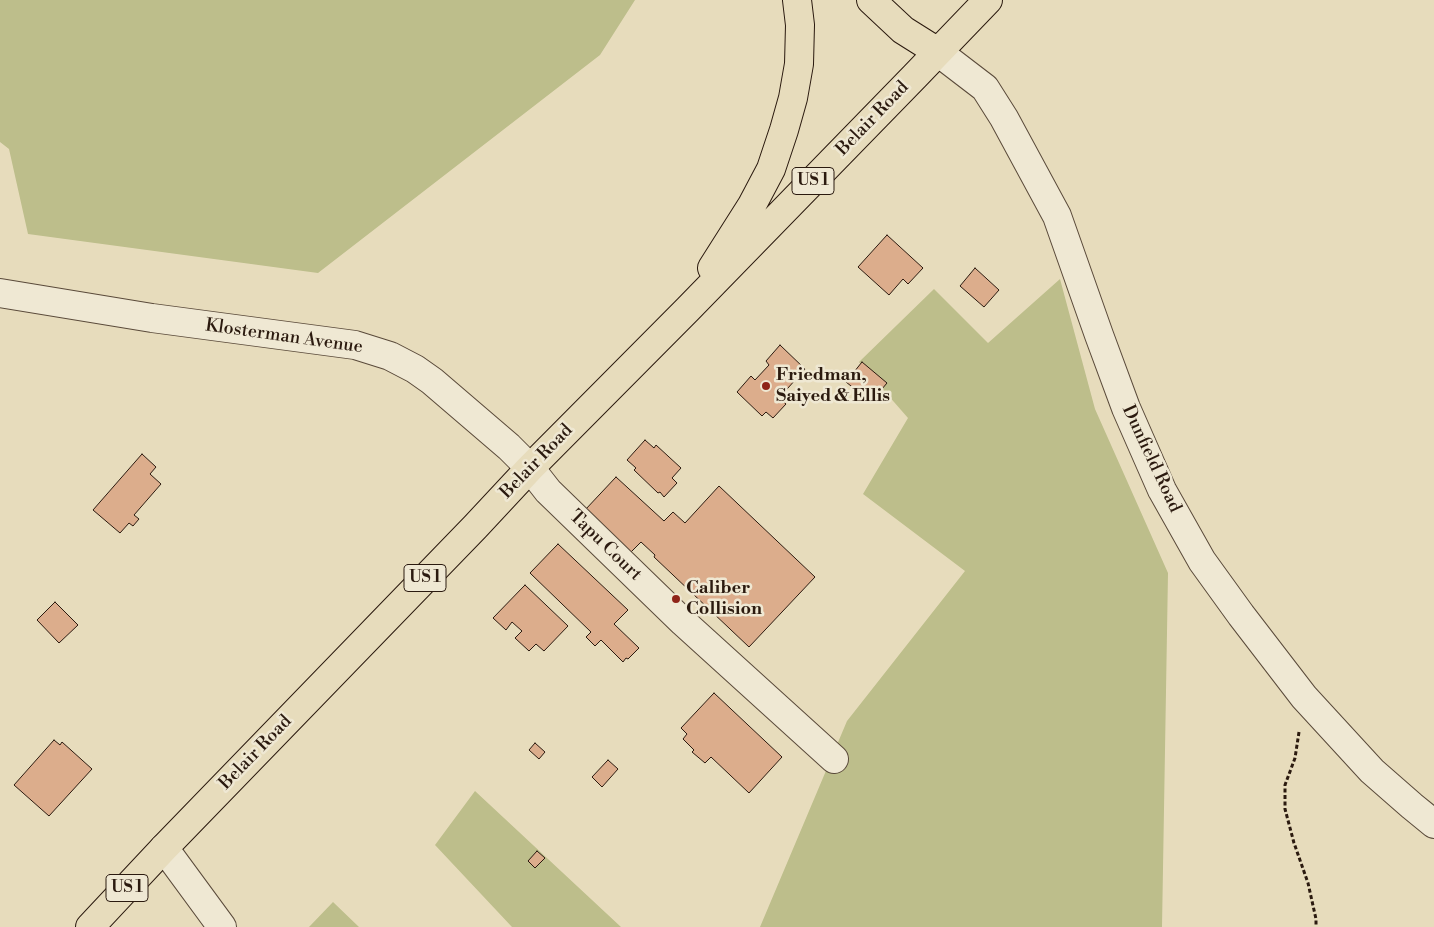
<!DOCTYPE html>
<style>
body{margin:0}
canvas{display:block;background:#e7dcbc}
</style>
<canvas width="1434" height="927"></canvas>
<script>
const context = document.querySelector('canvas').getContext('2d');
context.lineJoin = 'round';
function fill(path, color) {
  context.fillStyle = color;
  context.fill(path, 'evenodd');
}
function poly(rows) {
  const path = new Path2D();
  for (const r of rows) {
    path.moveTo(r[0], r[1]);
    for (let i = 2; i < r.length; i += 2) path.lineTo(r[i], r[i + 1]);
  }
  return path;
}
function trace(path, color, width, dash) {
  context.strokeStyle = color;
  context.lineWidth = width;
  context.lineCap = dash ? 'butt' : 'round';
  context.setLineDash(dash || []);
  context.stroke(path);
}
function write(font, color, halo, rows, align = 'center') {
  context.font = font + ' "Libre Bodoni",serif';
  context.lineWidth = 5;
  context.setLineDash([]);
  context.textBaseline = 'middle';
  context.strokeStyle = halo;
  context.fillStyle = color;
  for (const [text, x, y, turn = 0] of rows) {
    context.save();
    context.translate(x, y);
    context.rotate((+turn || 0) * Math.PI / 180);
    context.textAlign = isNaN(turn) ? turn : align;
    if (halo) context.strokeText(text, 0, 0);
    context.fillText(text, 0, 0);
    context.restore();
  }
}
fill(poly([
 [0,0,635,0,600,55,318,273,28,234,9,149,0,142],
 [1060,279,1095,409,1168,573,1162,927,760,927,847,721,965,571,863,494,908,418,859,362,934,289,988,343],
 [475,791,621,927,512,927,435,845],
 [333,902,359,927,309,927]
]), '#bdbe8b');
const building = poly([
 [887,235,923,268,908,284,903,279,889,295,858,267,887,235],
 [975,268,999,290,984,307,960,286,975,268],
 [780,345,805,369,779,398,786,404,773,418,766,412,762,416,737,392,751,376,755,380,769,365,766,361,780,345],
 [862,362,887,383,871,402,846,382,862,362],
 [645,440,654,448,656,445,681,468,672,478,677,483,664,497,660,492,658,493,634,470,636,468,627,460,645,440],
 [142,454,156,467,150,474,161,484,134,515,139,519,133,526,129,523,120,533,93,510,142,454],
 [616,477,664,521,673,512,685,523,719,486,815,577,749,647,654,557,655,555,641,542,630,553,585,510,616,477],
 [558,544,628,610,614,624,639,648,628,659,626,658,623,662,601,640,595,646,586,637,591,632,530,573,558,544],
 [525,585,568,626,544,651,536,644,529,651,515,638,522,631,512,622,506,630,493,618,525,585],
 [55,602,78,625,59,643,37,620,55,602],
 [714,693,782,757,749,793,711,757,705,763,692,752,694,750,683,739,687,734,681,728,714,693],
 [54,740,60,745,62,742,92,769,49,816,14,785,54,740],
 [535,743,545,752,539,759,529,750,535,743],
 [608,760,618,769,602,787,592,777,608,760],
 [537,851,545,858,535,868,528,861,537,851]
]);
fill(building, '#dcad8c');
trace(building, '#2b1a0f', 1);
const minor = poly([
 [938,52,985,88,1004,118,1057,216,1099,335,1126,408,1162,490,1202,561,1241,615,1304,697,1372,771,1412,806,1434,824],
 [0,293,152,318,355,345,390,356,415,369,432,381,509,447,530,468,548,491,683,622,834,759],
 [164,848,222,927]
]);
const highway = poly([
 [871,0,903,30,938,52],
 [712,268,752,205,771,169,784,130,793,98,799,64,800,25,797,0],
 [90,927,164,848,475,527,530,468,688,309,915,76,988,0]
]);
trace(minor, '#5a4a3a', 30);
trace(highway, '#2b1a0f', 30);
trace(poly([
 [1299,732,1295,758,1285,785,1285,809,1294,843,1308,883,1316,919,1316,927]
]), '#2b1a0f', 3, [4, 2.5]);
trace(minor, '#efe8d3', 28);
trace(highway, '#e7dcbc', 28);
for (const [x, y, r, color] of [
 [766,386,5,"#8f2418"],
 [676,599,5,"#8f2418"]
]) {
  const dot = new Path2D();
  dot.arc(x, y, r, 0, 2 * Math.PI);
  context.fillStyle = color;
  context.fill(dot);
  trace(dot, '#efe8d3', 2);
}
for (const [x, y, w] of [
 [813,181,42],
 [425,578,42],
 [127,888,42]
]) {
  const box = new Path2D();
  box.roundRect(x - w / 2, y - 13.5, w, 27, 4);
  context.fillStyle = '#efe8d3';
  context.fill(box);
  trace(box, '#2b1a0f', 1);
}
write('bold 16px', '#2b1a0f', null, [
 ["US 1",813,181],
 ["US 1",425,578],
 ["US 1",127,888]
]);
write('18px', '#2b1a0f', '#efe8d3', [
 ["Belair Road",873,119,-46],
 ["Klosterman Avenue",284,337,8],
 ["Dunfield Road",1151,459,65],
 ["Belair Road",537,462,-46],
 ["Tapu Court",605,546,44],
 ["Belair Road",256,753,-46]
]);
write('bold 18px', '#2b1a0f', '#efe8d3', [
 ["Friedman,",776,376],
 ["Saiyed & Ellis",776,397],
 ["Caliber",686,589],
 ["Collision",686,610]
], 'left');
</script>
